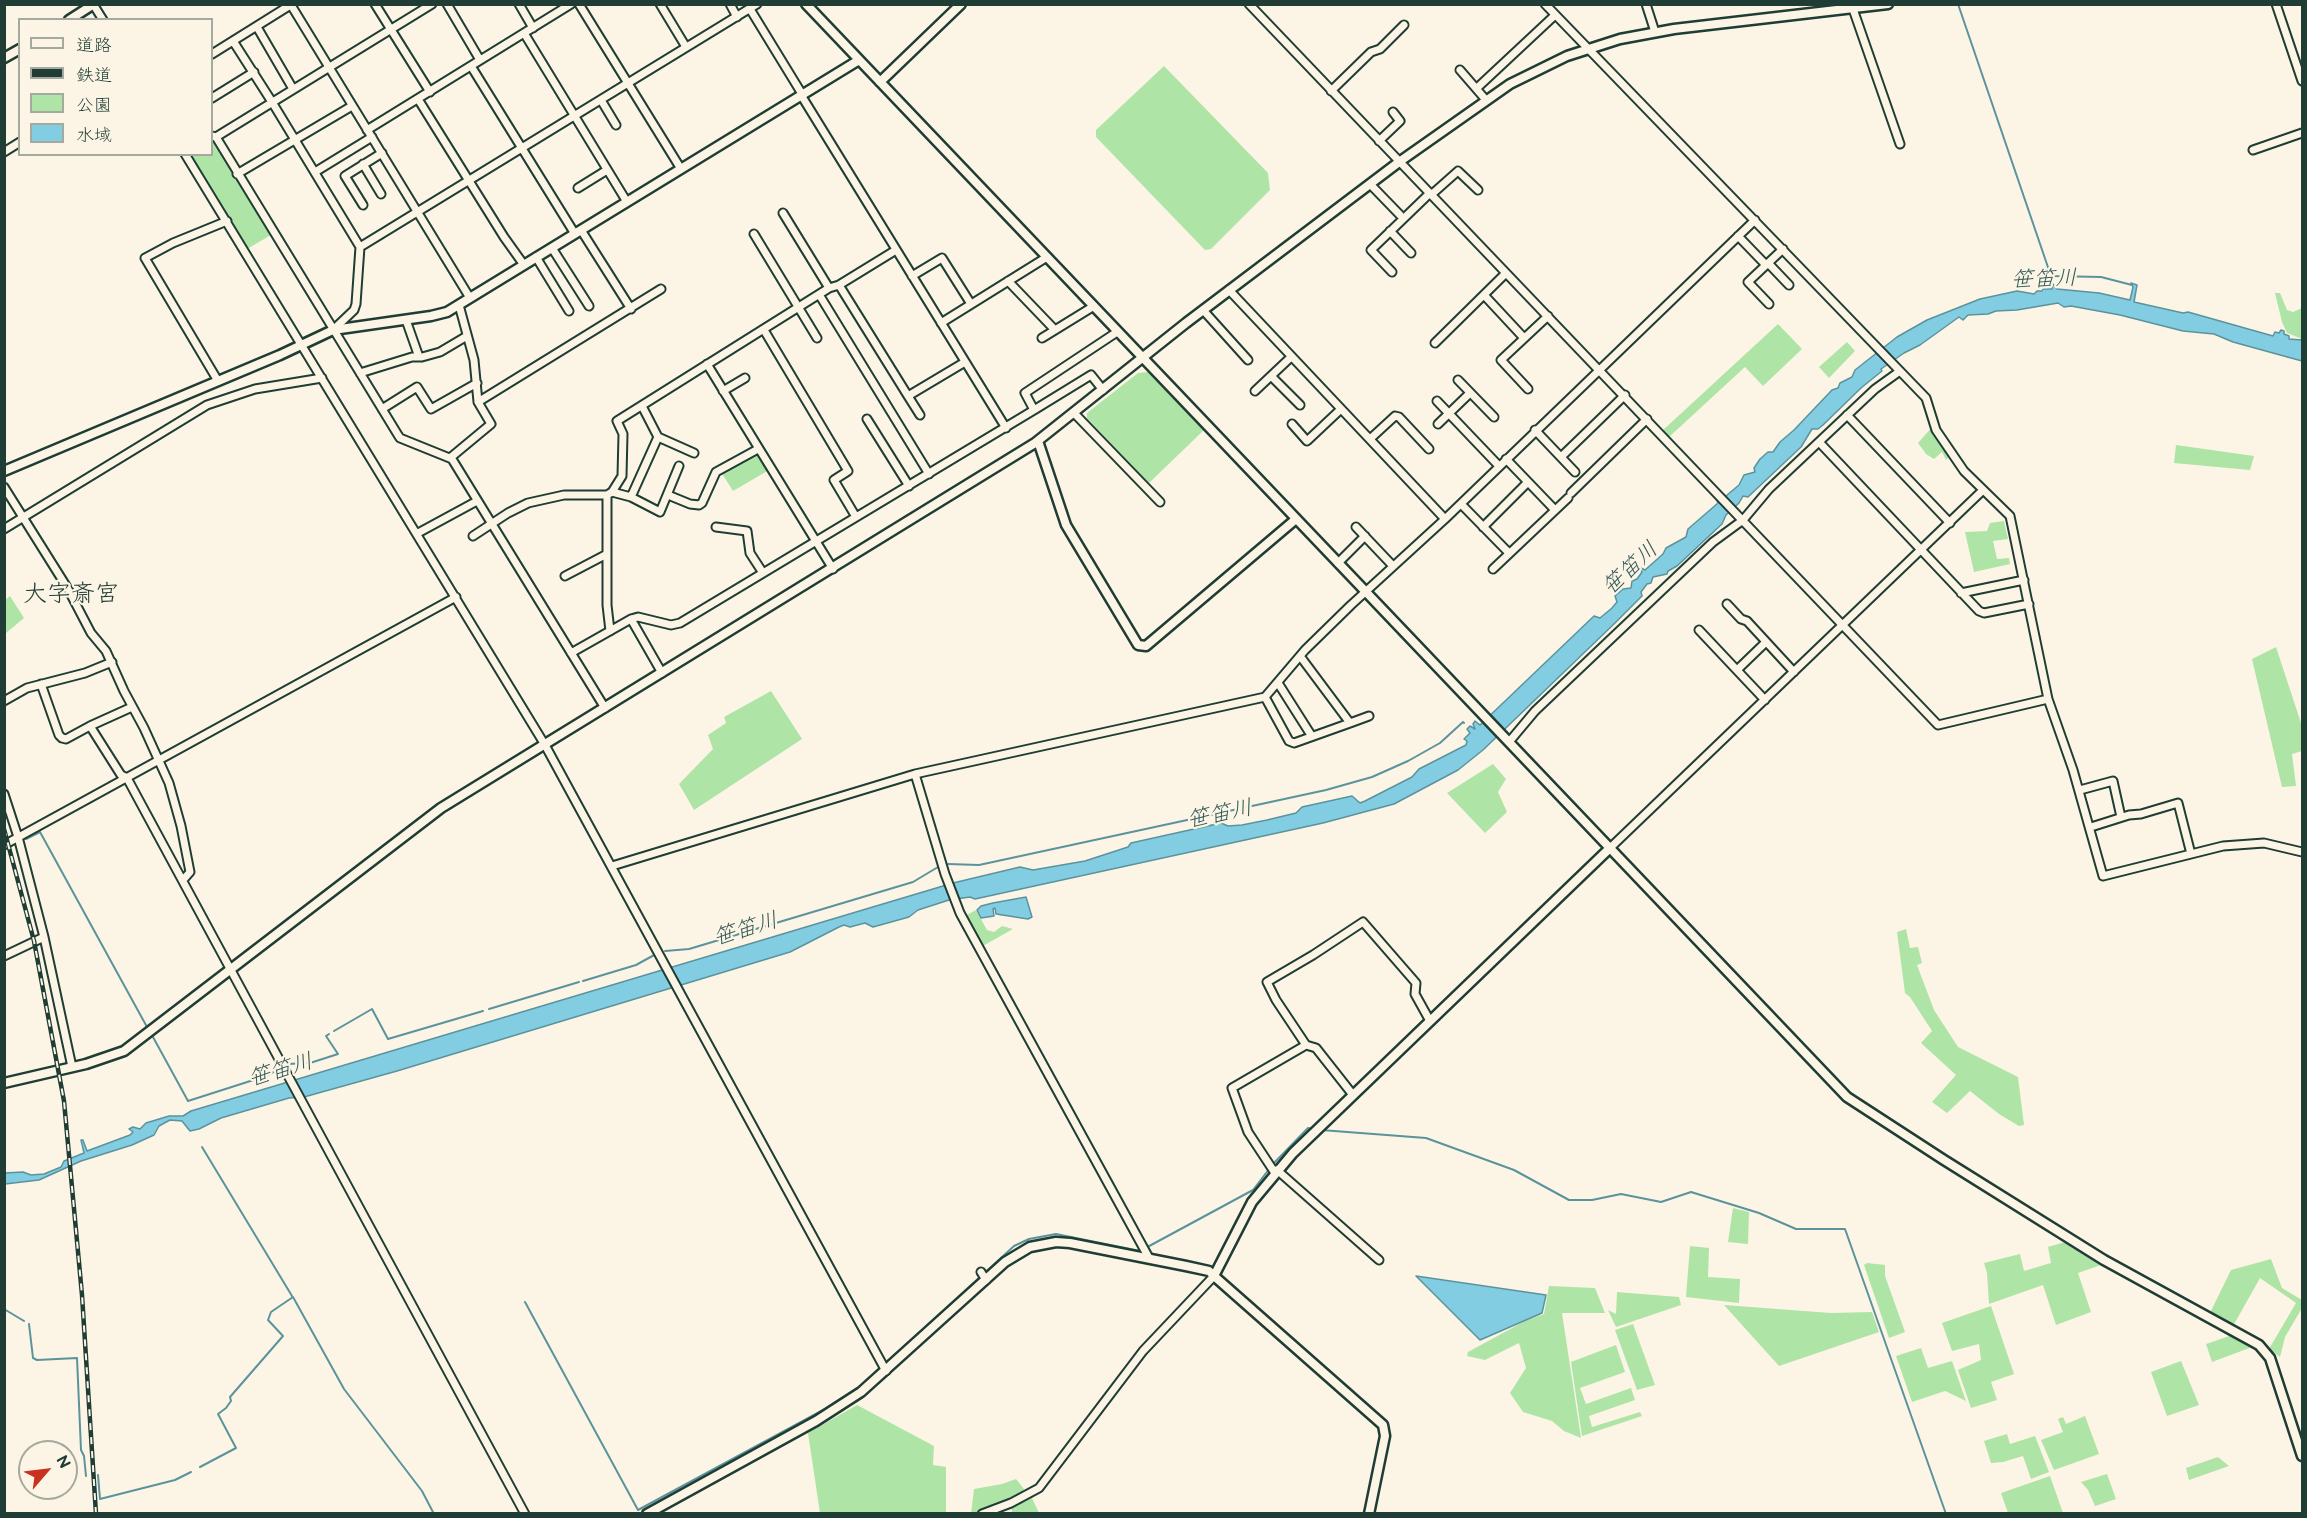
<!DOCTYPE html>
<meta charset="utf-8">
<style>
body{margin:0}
#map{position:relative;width:2307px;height:1518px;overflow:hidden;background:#fcf5e5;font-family:"Balsamiq Sans","Klee One",sans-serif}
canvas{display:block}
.frame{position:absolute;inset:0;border:6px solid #1f3d34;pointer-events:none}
.legend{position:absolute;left:18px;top:18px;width:195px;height:138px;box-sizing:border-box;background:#fcf5e5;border:2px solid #a4ab9e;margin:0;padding:8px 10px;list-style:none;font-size:18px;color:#1f3d34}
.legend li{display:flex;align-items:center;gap:12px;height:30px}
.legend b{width:30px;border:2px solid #a4ab9e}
.north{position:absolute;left:18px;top:1440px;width:60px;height:60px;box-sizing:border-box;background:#fcf5e5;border:2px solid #a4ab9e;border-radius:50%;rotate:62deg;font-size:16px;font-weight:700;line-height:24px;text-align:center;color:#1f3d34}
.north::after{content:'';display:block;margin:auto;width:21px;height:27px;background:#c8321e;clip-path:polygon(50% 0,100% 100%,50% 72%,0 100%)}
</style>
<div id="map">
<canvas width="2307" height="1518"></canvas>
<div class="frame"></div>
<ul class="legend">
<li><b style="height:8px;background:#fcf5e5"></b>道路</li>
<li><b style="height:8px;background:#1f3d34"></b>鉄道</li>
<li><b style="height:16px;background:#afe4a7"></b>公園</li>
<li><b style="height:16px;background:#83cde3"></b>水域</li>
</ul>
<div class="north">N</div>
</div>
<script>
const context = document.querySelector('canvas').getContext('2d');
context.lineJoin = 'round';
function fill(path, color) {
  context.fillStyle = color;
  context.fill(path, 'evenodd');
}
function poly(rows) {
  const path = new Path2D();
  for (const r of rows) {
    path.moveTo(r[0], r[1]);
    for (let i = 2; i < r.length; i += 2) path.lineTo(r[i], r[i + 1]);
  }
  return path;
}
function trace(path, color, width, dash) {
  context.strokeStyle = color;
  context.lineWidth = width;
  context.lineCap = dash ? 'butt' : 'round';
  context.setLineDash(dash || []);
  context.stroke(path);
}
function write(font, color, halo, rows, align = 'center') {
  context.font = font + ' "Balsamiq Sans","Klee One",sans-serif';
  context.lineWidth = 4.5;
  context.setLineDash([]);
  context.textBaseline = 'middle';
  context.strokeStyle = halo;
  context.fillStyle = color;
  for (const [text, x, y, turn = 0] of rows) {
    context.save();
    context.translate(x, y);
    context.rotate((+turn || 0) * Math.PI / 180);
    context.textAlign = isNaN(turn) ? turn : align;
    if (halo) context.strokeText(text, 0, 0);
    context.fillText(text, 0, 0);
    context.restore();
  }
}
fill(poly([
 [1164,66,1268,173,1270,190,1211,249,1205,250,1096,137,1096,130],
 [212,139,271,235,247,249,190,155,212,154],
 [2275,293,2280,293,2287,310,2293,312,2302,308,2302,339,2287,333,2282,322],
 [1778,324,1802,349,1763,386,1745,367,1669,437,1662,431],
 [1847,342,1855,351,1829,378,1819,367],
 [1148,372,1204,430,1149,483,1087,418,1087,413,1138,373],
 [1933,426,1950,456,1946,460,1942,452,1934,459,1926,454,1918,443],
 [2176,445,2254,456,2250,470,2174,463],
 [758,453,769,470,733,491,721,472],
 [2004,521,2008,539,1993,541,1997,559,2009,558,2010,564,1974,572,1965,532,1987,531,1990,523],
 [10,596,24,618,5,634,5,600],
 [2276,647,2302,726,2302,751,2292,754,2296,786,2282,787,2252,659],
 [771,691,802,739,694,810,679,784,713,749,708,735,726,723,724,717],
 [1493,764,1506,779,1498,792,1507,812,1485,833,1447,793],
 [976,910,987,930,994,932,1002,926,1013,929,981,947,965,916],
 [1906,929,1910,948,1918,947,1922,963,1917,965,1934,1010,1958,1047,2018,1077,2024,1125,2019,1126,1999,1114,1970,1091,1947,1113,1932,1102,1956,1075,1921,1043,1932,1031,1910,997,1905,993,1897,932],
 [1733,1208,1749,1212,1748,1244,1728,1242],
 [2065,1242,2101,1265,2078,1273,2091,1312,2056,1325,2043,1285,1989,1304,1987,1273,1984,1263,2020,1254,2024,1271,2051,1263,2048,1247],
 [1690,1246,1709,1248,1708,1277,1740,1279,1739,1303,1686,1297],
 [2271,1259,2282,1288,2302,1300,2302,1308,2285,1337,2280,1357,2269,1349,2296,1303,2260,1278,2233,1326,2210,1313,2231,1270],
 [1867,1263,1885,1265,1885,1276,1905,1332,1889,1338,1864,1265],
 [1549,1286,1595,1288,1605,1313,1562,1313,1581,1438,1564,1431,1552,1421,1523,1412,1510,1393,1526,1368,1519,1343,1485,1360,1467,1356,1468,1352,1525,1321,1544,1314],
 [1617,1292,1679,1297,1681,1305,1616,1327,1608,1310,1616,1314],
 [1724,1305,1831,1313,1872,1312,1879,1332,1779,1366],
 [1991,1306,2014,1374,1991,1382,1997,1400,1971,1408,1958,1370,1981,1360,1979,1344,1952,1351,1942,1323],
 [1633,1324,1655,1385,1637,1390,1615,1330],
 [2232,1335,2252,1347,2212,1362,2206,1344],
 [1616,1345,1625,1372,1580,1388,1586,1404,1631,1388,1635,1400,1589,1416,1592,1427,1640,1412,1642,1416,1582,1436,1571,1362],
 [1921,1348,1928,1368,1952,1361,1966,1401,1945,1391,1912,1402,1896,1356],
 [2181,1361,2199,1405,2167,1416,2151,1372],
 [857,1405,934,1446,933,1465,946,1467,946,1513,820,1513,808,1433],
 [2085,1416,2099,1454,2054,1470,2041,1440,2063,1432,2058,1419,2063,1417,2066,1424],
 [2007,1434,2010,1444,2035,1436,2049,1472,2031,1479,2023,1456,2003,1462,1991,1463,1984,1441],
 [2218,1457,2229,1466,2189,1480,2186,1468],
 [2107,1474,2116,1499,2095,1506,2088,1490,2081,1482],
 [2050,1476,2063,1513,2008,1513,2001,1493],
 [1016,1479,1024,1489,1020,1497,1024,1502,1032,1498,1039,1513,1012,1513,1012,1507,1007,1502,971,1514,974,1489,1002,1484]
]), '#afe4a7');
const water = poly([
 [2131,283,2137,285,2134,302,2183,313,2188,312,2273,336,2275,332,2279,333,2281,330,2284,331,2284,334,2289,336,2289,339,2302,340,2302,361,2233,342,2214,334,2183,331,2120,315,2071,306,2064,307,2058,303,2017,310,1996,311,1988,314,1968,315,1963,320,1959,317,1920,345,1904,353,1881,369,1882,371,1861,388,1823,425,1818,429,1812,429,1801,447,1748,497,1743,496,1739,503,1726,515,1722,524,1677,566,1668,571,1667,574,1653,577,1651,583,1647,584,1641,592,1642,596,1615,623,1483,750,1458,770,1394,804,1323,823,975,899,970,897,949,900,918,910,909,917,873,927,865,923,850,927,844,925,839,927,790,952,397,1071,304,1097,289,1098,221,1118,199,1129,190,1131,182,1121,170,1120,159,1126,154,1135,132,1145,81,1161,39,1180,5,1184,4,1173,23,1172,31,1175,44,1174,61,1167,64,1161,84,1153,81,1140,83,1140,87,1151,130,1135,133,1132,129,1129,133,1127,140,1129,146,1123,169,1116,183,1116,191,1111,953,883,1020,867,1033,870,1085,861,1128,847,1131,843,1221,823,1228,826,1242,825,1267,820,1296,813,1302,807,1352,796,1360,803,1365,801,1412,777,1419,769,1466,745,1467,741,1464,739,1470,733,1467,729,1470,726,1475,729,1473,724,1475,721,1480,725,1594,616,1600,618,1612,608,1617,602,1615,596,1623,589,1631,588,1632,581,1637,579,1642,572,1639,567,1645,570,1663,554,1666,548,1686,537,1688,529,1718,503,1713,493,1717,500,1720,501,1739,485,1744,475,1755,472,1754,468,1760,459,1768,452,1773,452,1780,442,1794,430,1832,390,1838,388,1840,383,1852,377,1855,370,1897,337,1927,320,1980,299,2017,291,2034,294,2037,291,2042,291,2043,289,2052,289,2053,284,2057,289,2099,293,2130,300,2133,287,2131,283],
 [1026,897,1032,917,1028,919,996,914,995,908,993,909,994,916,981,918,977,910,981,906,993,903,1026,897],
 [1416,1276,1546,1295,1542,1313,1480,1340,1416,1276]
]);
fill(water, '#83cde3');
trace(water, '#5b939d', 1.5);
trace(poly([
 [1958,4,2051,276,2101,277,2132,285],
 [26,839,40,832,147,1027],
 [948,864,979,865,1326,790,1372,777,1408,761,1440,743,1463,722,1464,723],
 [665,951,689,949,913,882,938,867],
 [583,981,636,965,656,954],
 [489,1009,579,982],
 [334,1031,372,1009,388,1039,483,1011],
 [153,1037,188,1101,266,1076,279,1069],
 [287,1064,310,1063,338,1054,326,1036,329,1034],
 [1321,1130,1426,1138,1514,1170,1569,1200,1592,1200,1621,1194,1661,1202,1691,1192,1759,1213,1796,1229,1845,1229,1946,1514],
 [202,1147,292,1296],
 [525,1302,638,1510,825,1409,862,1385,1014,1246,1029,1239,1056,1234,1140,1251,1253,1190,1273,1164,1308,1128,1313,1129],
 [4,1309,24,1321],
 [29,1324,33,1358,37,1360,77,1358,81,1450,84,1456,86,1476],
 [200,1467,236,1448,218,1414,226,1408,231,1401,230,1397,283,1336,268,1320,271,1312,293,1297,344,1389,422,1491,434,1514],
 [98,1475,100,1499,175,1480,191,1472]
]), '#5b939d', 2);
const minor = poly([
 [93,4,103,20],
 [375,4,430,92],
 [447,4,480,60],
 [519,4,533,28],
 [579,4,681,169],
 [660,4,686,47],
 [730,4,737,17],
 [1249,4,1938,725,2048,699],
 [1545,4,1926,398,1936,430,1964,471,2010,516,2048,699,2073,770,2103,876,2223,846,2264,843,2302,852],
 [1646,4,1655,32],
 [2276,4,2302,81],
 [291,5,470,298],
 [750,9,802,94],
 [1853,9,1900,144],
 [257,27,293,89],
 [524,33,627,202],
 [233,41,272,102],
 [212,54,292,4],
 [471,66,575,234],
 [1460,70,1486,100],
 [1477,88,1553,17],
 [1331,91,1371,52,1380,49,1404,25],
 [801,95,1006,428],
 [212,98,254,72],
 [418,99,504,237,524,265],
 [601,100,616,125],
 [272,102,360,247,356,304,354,310,333,330],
 [367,130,571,4],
 [212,136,216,137,398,435,400,438,452,459,605,708],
 [216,137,432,4],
 [1379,141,1400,121,1393,112],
 [2253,150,2302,133],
 [4,152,20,142],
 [185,154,545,745,886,1371],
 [363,164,381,194],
 [315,172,372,137],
 [237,174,352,106],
 [1370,184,1400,215],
 [578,188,607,170],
 [1431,195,1458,171,1478,190],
 [363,205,345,176,382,153],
 [783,213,829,288],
 [581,230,631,309],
 [1390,231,1411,253],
 [754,234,817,338],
 [1738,236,1766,265],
 [360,247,757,4],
 [552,248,589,306],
 [536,257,569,311],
 [1768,263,1789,285],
 [1392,272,1371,250,1430,193],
 [912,276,942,258,971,304],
 [1008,281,1055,330],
 [839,285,908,396,965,362],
 [1229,290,1445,519],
 [1484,295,1524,338],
 [820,296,929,474],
 [1769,304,1748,282,1783,249],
 [1203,310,1248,360],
 [406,320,419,357],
 [941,323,1047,257],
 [764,330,848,471,834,480,856,517],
 [1042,338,1094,306],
 [1435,343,1506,273],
 [707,364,833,569],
 [360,373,412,357,422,357,440,352,467,336],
 [1271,376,1300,405],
 [1458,380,1494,417],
 [218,381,145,258,173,243,227,221],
 [1528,389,1501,360,1548,316],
 [723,391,745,378],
 [1255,391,1291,357],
 [908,396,920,415],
 [1437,401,1499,466],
 [478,402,661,289],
 [382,409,417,387,431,409,477,383],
 [1034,410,1091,375,1103,390],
 [1074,413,1160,502],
 [1847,415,1950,523],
 [867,419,909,486],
 [1292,424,1307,441,1341,409],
 [1438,424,1470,393],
 [1535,430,1575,472],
 [658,437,694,453],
 [1370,439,1395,416,1399,417,1429,449],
 [1819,442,1979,611,1984,613,2029,604],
 [1561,457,1625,395],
 [450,458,491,424,478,402,474,360,459,305],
 [1506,459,1555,510],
 [4,487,68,589,91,633,106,651,124,691,144,728,169,783,181,826,190,872,183,880],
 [612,492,622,476,623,434,617,421,829,288,839,285,896,250],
 [1571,493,1647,419],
 [607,495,607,605,610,631],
 [668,495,690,504,699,505,702,503,716,472,758,449],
 [631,497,660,512,679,466],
 [1461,504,1509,553],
 [716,527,747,531,750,553,763,573],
 [1356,527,1393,566],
 [1483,527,1528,482],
 [4,529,207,405,255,389,322,378],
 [418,533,477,501],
 [473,536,508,513,528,503,564,495,607,495,612,492,631,497,658,437,642,406],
 [1338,563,1365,536],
 [1493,569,1568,498],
 [565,576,607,554],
 [1961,593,2024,580],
 [1727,604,1741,619,1747,621,1794,672],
 [631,619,662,673],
 [1699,630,1765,700],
 [571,653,631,619,638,617,671,625,680,623,1034,410,1025,393,1117,332],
 [1737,670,1766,642],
 [1278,683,1311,735],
 [41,684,59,735,62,738,66,739,90,726],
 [1265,697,1289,741,1294,743,1350,723,1300,656],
 [4,701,27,688,85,673,112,662],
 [132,707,90,726,121,775,127,778,525,1514],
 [1350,723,1369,716],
 [1509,742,1535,711,1713,542,1743,520,1769,489,1875,389,1900,371],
 [915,774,945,874,960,913,1149,1258],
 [2080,790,2113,781,2121,817],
 [4,794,18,837,44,937,72,1067],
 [2091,827,2129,815,2141,814,2178,803,2191,854],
 [4,845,456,597],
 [1610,848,1982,491],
 [612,866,915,774,1265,697,1305,650,1351,605,1445,519,1755,220],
 [4,956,44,937],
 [1306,1045,1276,1000,1267,982,1313,955,1363,922,1416,983,1415,994,1430,1021],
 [1277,1170,1379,1260],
 [1275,1173,1248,1132,1232,1088,1306,1045,1316,1048,1353,1095],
 [981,1272,986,1280],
 [982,1514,1011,1503,1039,1488,1143,1351,1214,1276]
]);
const tertiary = poly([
 [806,4,1847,1097,1944,1160,2104,1260,2259,1345,2270,1358,2302,1456],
 [69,20,94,4],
 [4,58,20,49],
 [880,82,961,4],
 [1038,441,1066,525,1138,645,1146,646,1296,519],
 [4,471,280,355,333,330,431,316,447,312,859,60],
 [4,1083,86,1064,124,1051,441,808,1035,443,1186,323,1399,162,1510,84,1567,56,1620,39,1674,29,1888,4],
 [1214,1276,1252,1202,1293,1153,1610,848],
 [647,1514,816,1421,861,1392,1005,1262,1030,1247,1056,1242,1070,1243,1186,1266,1209,1271,1214,1276,1383,1425,1385,1436,1369,1514]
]);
trace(minor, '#1f3d34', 11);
trace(tertiary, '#1f3d34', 13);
trace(minor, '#fcf5e5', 7);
trace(tertiary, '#fcf5e5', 8);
const rail = poly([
 [4,829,34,941,64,1101,82,1295,96,1514]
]);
trace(rail, '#1f3d34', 4.5);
trace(rail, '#fcf5e5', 2, [7]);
write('italic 22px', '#335a57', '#fcf5e5', [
 ["笹笛川",2044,280,-2],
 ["笹笛川",1631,569,-43],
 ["笹笛川",1220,815,-12],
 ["笹笛川",746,930,-17],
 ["笹笛川",281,1071,-17]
]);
write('24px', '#1f3d34', '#fcf5e5', [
 ["大字斎宮",71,595]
]);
</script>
